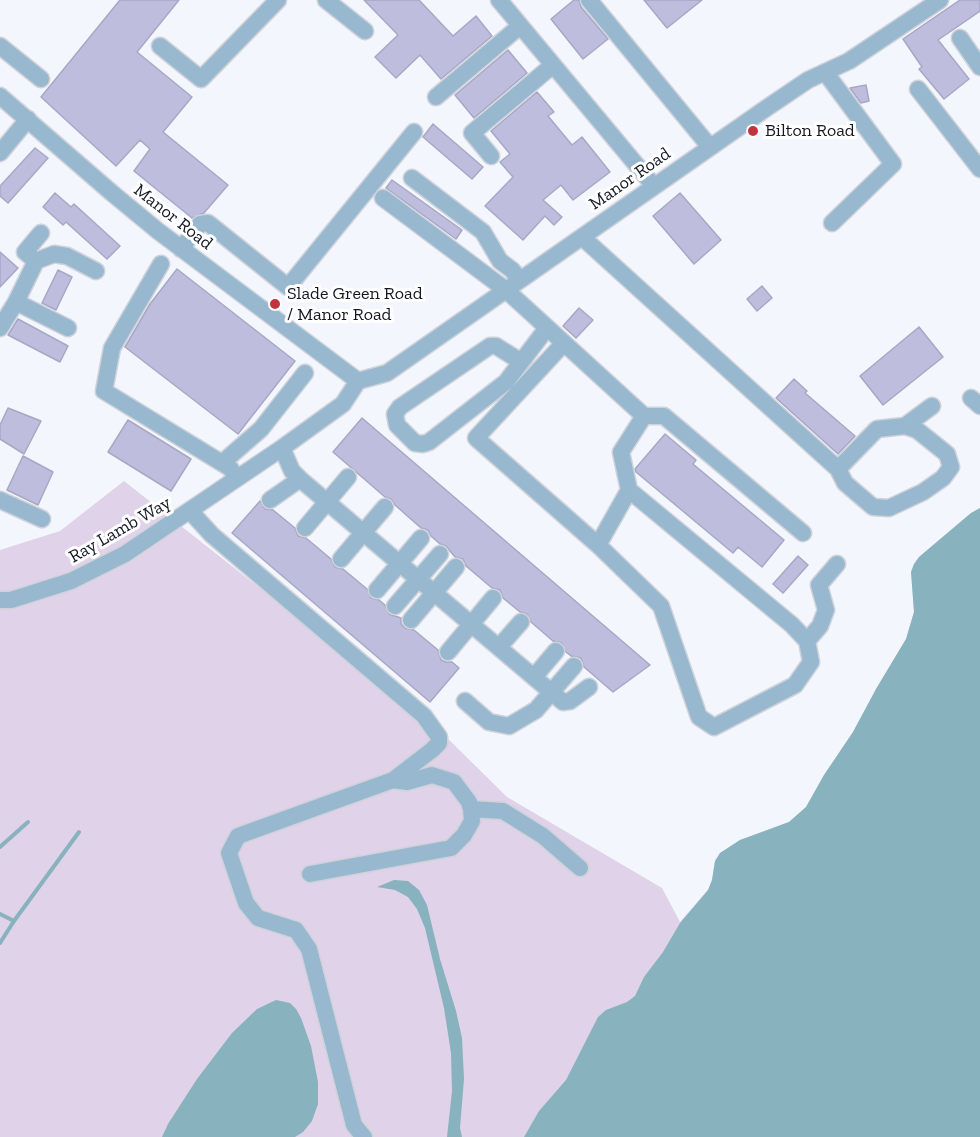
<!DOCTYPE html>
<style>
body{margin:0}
canvas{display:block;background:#f3f6fc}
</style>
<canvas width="980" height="1137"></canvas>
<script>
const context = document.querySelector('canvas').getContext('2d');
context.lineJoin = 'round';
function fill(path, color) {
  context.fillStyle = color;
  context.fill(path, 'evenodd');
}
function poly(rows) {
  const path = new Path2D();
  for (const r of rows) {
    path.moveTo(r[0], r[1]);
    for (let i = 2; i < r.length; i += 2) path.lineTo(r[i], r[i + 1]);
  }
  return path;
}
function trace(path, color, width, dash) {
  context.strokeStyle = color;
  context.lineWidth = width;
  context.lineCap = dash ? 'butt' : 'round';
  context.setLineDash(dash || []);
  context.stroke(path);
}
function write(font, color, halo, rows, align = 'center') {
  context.font = font + ' "Zilla Slab",serif';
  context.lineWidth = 6;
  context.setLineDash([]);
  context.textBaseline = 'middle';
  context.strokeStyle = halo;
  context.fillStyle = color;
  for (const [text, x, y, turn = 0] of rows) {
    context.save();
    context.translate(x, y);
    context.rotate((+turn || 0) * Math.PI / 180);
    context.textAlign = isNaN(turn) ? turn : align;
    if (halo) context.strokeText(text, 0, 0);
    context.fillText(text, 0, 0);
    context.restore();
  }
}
fill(poly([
 [124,481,437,728,507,797,662,888,680,922,708,890,712,880,715,861,720,853,740,840,789,822,806,807,824,775,853,732,876,689,906,639,914,612,911,572,914,564,919,557,971,513,980,508,772,1137,0,1137,0,550,60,531]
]), '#dfd2e9');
fill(poly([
 [980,508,980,1137,524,1137,539,1111,566,1080,598,1017,606,1010,627,1002,635,996,644,977,663,952,680,923,708,890,712,880,715,861,720,853,740,840,789,822,806,807,824,775,853,732,876,689,906,639,914,612,911,572,914,564,919,557,971,513],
 [394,880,408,881,419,890,427,905,440,959,456,1011,462,1038,464,1079,460,1128,462,1137,447,1137,452,1091,451,1053,444,1008,425,928,417,909,408,897,395,890,377,887],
 [276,1000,290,1003,296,1009,301,1018,311,1046,318,1082,318,1104,312,1121,303,1132,295,1137,162,1137,168,1124,197,1079,232,1033,257,1009]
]), '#88b2be');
trace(poly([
 [0,847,28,822],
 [0,914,14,921],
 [0,943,14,921,79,832]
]), '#88b2be', 4);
const building = poly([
 [120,0,179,0,137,52,192,97,163,132,228,185,204,213,192,218,134,171,150,149,140,140,116,166,41,97,120,0],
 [364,0,419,0,453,36,476,16,492,36,441,79,420,55,396,78,375,57,398,35,364,0],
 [574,0,579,0,581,7,608,39,583,59,551,19,574,0],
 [644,0,702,0,667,28,644,0],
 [960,0,980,0,980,11,938,40,969,79,944,99,919,69,922,67,903,39,960,0],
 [508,50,527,73,474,118,455,95,508,50],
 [866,85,869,101,861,103,850,88,866,85],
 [537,92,554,112,548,116,572,145,582,137,610,172,573,200,561,185,543,200,562,217,554,225,545,216,523,240,485,206,513,177,500,162,510,154,491,131,537,92],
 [433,124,483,167,472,179,423,137,433,124],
 [35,148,48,158,8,203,0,196,0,186,35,148],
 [392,180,462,230,456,239,386,188,392,180],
 [55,193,71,207,74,204,120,246,107,259,66,222,63,225,43,207,55,193],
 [680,193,721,240,694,264,653,216,680,193],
 [0,252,18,268,0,287,0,252],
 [177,269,295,361,238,434,125,347,150,304,177,269],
 [58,270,72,277,56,310,42,303,58,270],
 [762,286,772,298,757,311,747,299,762,286],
 [579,308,593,320,576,338,563,326,579,308],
 [18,319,68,346,60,362,8,335,18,319],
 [919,327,943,357,883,405,860,376,919,327],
 [794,379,807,391,805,393,855,436,838,454,776,398,794,379],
 [8,408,41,421,24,454,0,439,0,425,8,408],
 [362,418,559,587,650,665,613,692,584,667,581,658,571,656,566,652,562,643,553,641,531,622,527,614,520,612,503,598,500,590,492,588,466,566,463,559,455,557,446,546,440,544,431,536,428,530,421,528,395,505,391,499,385,497,333,452,362,418],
 [128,420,191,459,171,491,108,452,128,420],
 [665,434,696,460,693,464,784,540,762,567,738,547,733,553,636,472,635,469,665,434],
 [23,456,53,472,38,505,7,490,23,456],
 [260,501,265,509,273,510,295,528,298,536,306,538,331,559,335,567,343,569,367,589,371,598,379,600,385,605,389,614,401,618,401,624,405,628,414,630,438,650,441,660,446,662,452,662,459,668,430,702,232,533,260,501],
 [798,556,808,565,783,593,773,584,798,556]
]);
fill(building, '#bebddd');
trace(building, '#a8a7c6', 1.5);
const minor = poly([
 [326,0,365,31],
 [499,0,654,186],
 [589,0,710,147],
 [960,38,980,67],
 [0,46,41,79],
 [160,46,201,79,278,0],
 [825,72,893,164,832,223],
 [918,89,980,169],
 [0,96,112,193,158,231,358,381],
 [436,97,520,26],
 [0,153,28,119],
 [491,156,472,133,553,65],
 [412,178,483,232,500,261,512,270,520,280],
 [383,198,506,290,644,416,621,452,629,490,598,545,661,606,699,717,714,727,795,685,811,662,807,641,792,625,629,490],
 [582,237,838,469,877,429,905,426,917,430,947,454,951,467,943,478,923,492,889,508,873,507,845,483,838,469],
 [181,249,200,224,208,223,288,287,414,132],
 [36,261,54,254,67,256,96,271],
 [161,264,112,348,104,391,230,468,237,478],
 [16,302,68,328],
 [0,328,16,302,36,261,25,252,41,233],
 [564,343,476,438,598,545],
 [520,361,496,346,490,346,400,407,395,414,397,425,415,443,423,444,429,442,506,382,547,328],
 [971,398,980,406],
 [644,416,664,416,803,533],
 [905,426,932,406],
 [282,448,292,471,300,479,563,702,570,701,589,687],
 [222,463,261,429,305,373],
 [0,500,42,519],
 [270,500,300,479],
 [190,511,212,535,424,716,439,737,439,743,432,750,393,780,238,836,229,853,246,903,258,918,296,930,309,949,354,1125,364,1137],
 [305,528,348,477],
 [341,559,385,507],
 [377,590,421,538],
 [0,600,11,600,71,581,125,554,282,448,343,404,358,381,387,373,768,107,808,80,849,61,940,0],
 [395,606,440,554],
 [411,620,456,567],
 [807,641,820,626,826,610,819,585,837,564],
 [499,647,521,622],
 [448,652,493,598],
 [534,677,556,651],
 [465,701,489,722,509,726,536,710,574,666],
 [471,809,503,811,543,836,580,868],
 [310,874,451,848,464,835,472,821,471,809,469,802,454,782,432,775,407,782,393,780]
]);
trace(minor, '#cfd2d9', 19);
trace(minor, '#98b8d0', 16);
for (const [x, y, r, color] of [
 [753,131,6,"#c3333e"],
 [275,304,6,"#c3333e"]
]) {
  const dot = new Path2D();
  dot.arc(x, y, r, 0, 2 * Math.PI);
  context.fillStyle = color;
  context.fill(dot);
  trace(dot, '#fff', 2);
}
write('18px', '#121722', '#fff', [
 ["Bilton Road",765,131],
 ["Slade Green Road",287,294],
 ["/ Manor Road",287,315]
], 'left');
write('18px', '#121722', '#fff', [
 ["Manor Road",630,179,-35],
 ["Manor Road",173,217,38],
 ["Ray Lamb Way",120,530,-30]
]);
</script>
